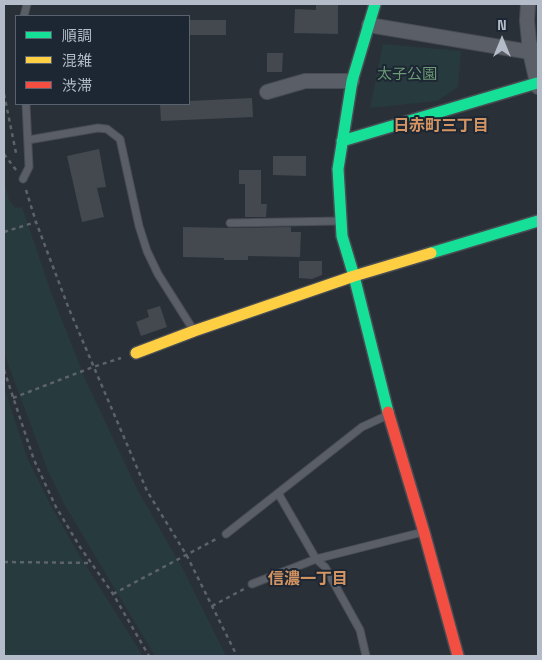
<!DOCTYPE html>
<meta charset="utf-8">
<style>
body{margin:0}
#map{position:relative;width:542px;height:660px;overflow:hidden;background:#2a3038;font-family:"Space Grotesk","Noto Sans JP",sans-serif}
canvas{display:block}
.frame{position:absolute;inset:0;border:5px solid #b4bcc9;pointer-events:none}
.legend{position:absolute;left:15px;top:15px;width:175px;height:90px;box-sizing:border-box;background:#1d2633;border:1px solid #59626f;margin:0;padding:6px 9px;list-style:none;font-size:15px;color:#b4bcc9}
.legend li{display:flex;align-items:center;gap:10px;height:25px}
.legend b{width:25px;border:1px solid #59626f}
.north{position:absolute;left:477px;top:15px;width:50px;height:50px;-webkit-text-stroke:4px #1d2633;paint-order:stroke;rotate:0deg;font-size:14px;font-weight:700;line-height:20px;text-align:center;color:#b4bcc9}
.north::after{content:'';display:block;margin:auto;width:18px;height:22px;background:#b4bcc9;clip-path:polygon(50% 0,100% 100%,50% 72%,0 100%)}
</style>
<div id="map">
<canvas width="542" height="660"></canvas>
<div class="frame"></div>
<ul class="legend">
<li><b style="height:6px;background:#16e098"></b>順調</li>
<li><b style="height:6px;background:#ffcf43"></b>混雑</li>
<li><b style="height:6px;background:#f24e42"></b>渋滞</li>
</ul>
<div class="north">N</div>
</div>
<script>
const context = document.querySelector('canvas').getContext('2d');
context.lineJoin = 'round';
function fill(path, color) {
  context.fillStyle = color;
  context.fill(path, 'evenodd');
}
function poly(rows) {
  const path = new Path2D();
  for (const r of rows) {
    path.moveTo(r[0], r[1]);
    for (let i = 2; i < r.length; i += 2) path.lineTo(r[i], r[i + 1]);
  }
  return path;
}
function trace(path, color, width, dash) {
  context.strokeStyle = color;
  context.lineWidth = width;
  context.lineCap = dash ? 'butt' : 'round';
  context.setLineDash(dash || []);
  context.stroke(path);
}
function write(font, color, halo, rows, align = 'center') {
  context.font = font + ' "Space Grotesk","Noto Sans JP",sans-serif';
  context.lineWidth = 4;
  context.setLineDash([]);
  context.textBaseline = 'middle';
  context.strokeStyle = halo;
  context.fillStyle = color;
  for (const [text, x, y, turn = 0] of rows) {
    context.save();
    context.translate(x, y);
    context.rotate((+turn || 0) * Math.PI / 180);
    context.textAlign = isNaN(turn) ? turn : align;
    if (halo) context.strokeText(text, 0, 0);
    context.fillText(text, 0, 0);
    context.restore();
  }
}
fill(poly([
 [383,44,461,51,458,87,437,101,370,108],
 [4,180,9,200,16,208,22,207,52,295,86,381,137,489,184,571,226,656,155,656,63,502,48,471,4,353],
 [4,387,28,460,50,504,78,553,143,656,4,656]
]), '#273a3e');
fill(poly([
 [316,4,338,4,338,34,294,33,295,9,316,10],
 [189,20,226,20,226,35,189,35],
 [267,53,283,53,282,72,267,72],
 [252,98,253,117,161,121,160,104,189,104,189,101],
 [99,149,106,187,97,188,104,217,82,222,67,156],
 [273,156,306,156,306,176,273,175],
 [239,170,261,170,261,204,267,204,266,217,245,217,245,184,239,184],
 [183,227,230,228,291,227,291,232,301,232,300,257,248,256,248,260,224,260,224,258,183,257],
 [299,261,322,261,322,275,312,279,299,278],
 [160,306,167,327,141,336,136,322,149,317,147,310]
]), '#444950');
const lane = poly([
 [24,16,27,4],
 [28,140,98,128,107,129,120,139,139,226,147,251,158,274,194,331],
 [23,179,29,167,26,104],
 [230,223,340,221],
 [278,493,316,559,325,567,360,630,366,656],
 [226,534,362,427,388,415],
 [252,584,316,559,423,532]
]);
const street = poly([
 [528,4,527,21,530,52,538,87],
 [369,25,530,52,538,49],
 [267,92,305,81,352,81]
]);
const fast = poly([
 [375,4,352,81,338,169,342,236,354,276,388,412],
 [342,141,537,83],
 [431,253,538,221]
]);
const slow = poly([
 [136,353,194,331,354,276,431,253]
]);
const jam = poly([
 [388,412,424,532,458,656]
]);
trace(lane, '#484c53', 9);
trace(street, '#484c53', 16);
trace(fast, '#484c53', 14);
trace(slow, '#484c53', 14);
trace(jam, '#484c53', 14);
trace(poly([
 [4,94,16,153],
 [4,154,16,170],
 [26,190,36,222,69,309,147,491,187,556,237,656],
 [4,232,36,222],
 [4,370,34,460,56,507,80,547,113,594,149,656],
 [13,398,93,367,121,358],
 [4,562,92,563],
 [113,594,218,538],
 [212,606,244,589]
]), '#5d636a', 2.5, [4, 4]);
trace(lane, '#5a5e66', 7);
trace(street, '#5a5e66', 14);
trace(fast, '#16e098', 11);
trace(slow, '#ffcf43', 11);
trace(jam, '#f24e42', 11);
write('15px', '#6b9a76', '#1d2633', [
 ["太子公園",407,75]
]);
write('bold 16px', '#d59563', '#1d2633', [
 ["日赤町三丁目",441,127],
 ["信濃一丁目",308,580]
]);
</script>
